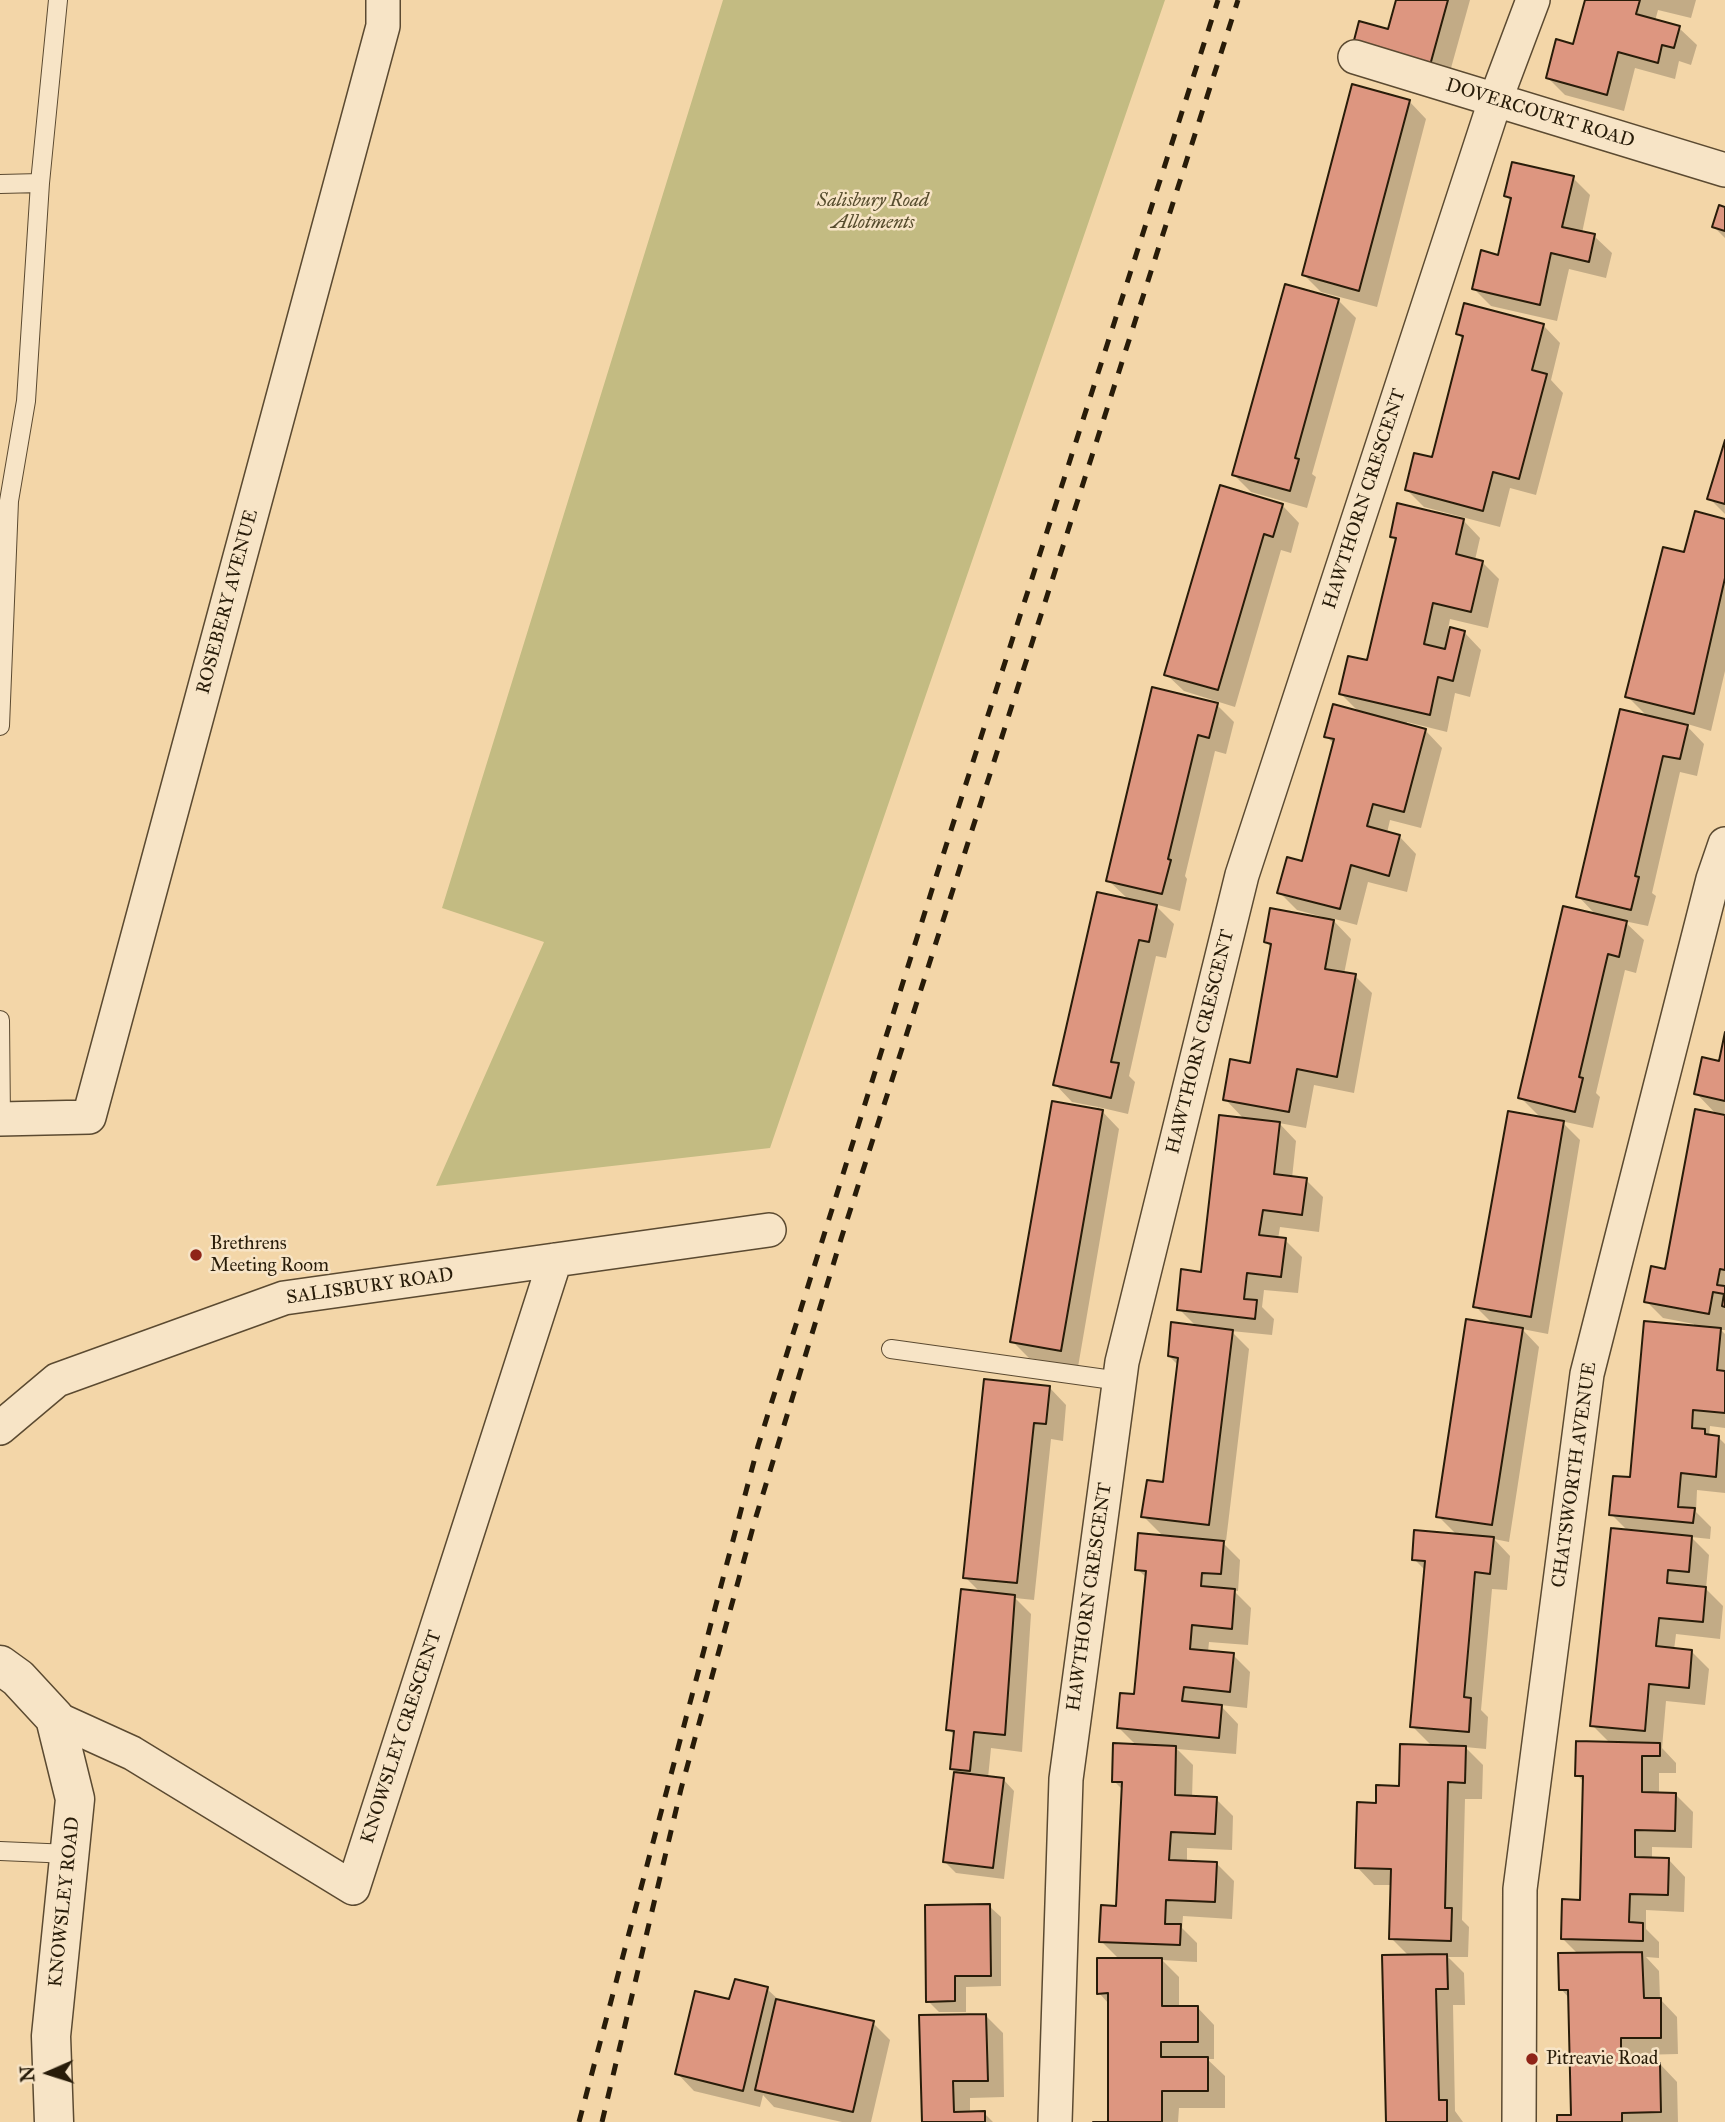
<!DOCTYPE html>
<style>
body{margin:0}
#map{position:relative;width:1725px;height:2122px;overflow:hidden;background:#f3d6a8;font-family:"IM FELL Great Primer",serif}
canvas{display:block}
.north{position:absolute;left:14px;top:2038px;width:70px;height:70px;-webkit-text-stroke:5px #f7e4c6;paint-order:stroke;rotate:267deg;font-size:19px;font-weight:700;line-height:28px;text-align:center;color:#281c09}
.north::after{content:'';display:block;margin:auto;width:24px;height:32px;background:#281c09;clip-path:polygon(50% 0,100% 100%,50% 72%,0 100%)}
</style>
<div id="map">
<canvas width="1725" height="2122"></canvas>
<div class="north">N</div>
</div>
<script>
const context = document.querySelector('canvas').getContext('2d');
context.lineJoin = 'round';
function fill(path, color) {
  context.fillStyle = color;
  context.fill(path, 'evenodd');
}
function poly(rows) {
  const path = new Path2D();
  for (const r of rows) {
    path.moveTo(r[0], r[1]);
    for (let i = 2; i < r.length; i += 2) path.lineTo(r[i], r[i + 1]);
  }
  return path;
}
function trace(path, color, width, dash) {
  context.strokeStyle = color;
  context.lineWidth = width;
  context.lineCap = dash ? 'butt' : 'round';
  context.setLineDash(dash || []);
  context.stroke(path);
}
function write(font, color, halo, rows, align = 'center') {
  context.font = font + ' "IM FELL Great Primer",serif';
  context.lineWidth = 5;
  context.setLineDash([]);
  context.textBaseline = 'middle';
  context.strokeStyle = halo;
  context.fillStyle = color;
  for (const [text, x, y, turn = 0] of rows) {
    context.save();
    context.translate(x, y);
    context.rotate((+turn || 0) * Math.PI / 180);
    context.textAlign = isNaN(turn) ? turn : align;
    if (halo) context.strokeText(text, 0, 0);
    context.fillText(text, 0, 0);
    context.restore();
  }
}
fill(poly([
 [723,0,1165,0,770,1148,436,1186,544,942,442,908]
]), '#c3bb82');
fill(poly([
 [1398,0,1470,0,1446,86,1389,32],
 [1587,0,1696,0,1691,18,1658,10,1655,21,1679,28,1697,45,1691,65,1679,61,1675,79,1635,68,1624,111,1565,95,1547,77,1574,46],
 [1409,101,1426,119,1377,307,1321,292,1304,275],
 [1573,178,1590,195,1582,233,1594,236,1612,253,1606,278,1569,269,1557,321,1491,306,1474,289,1499,257,1512,202,1506,196],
 [1725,208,1725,238,1714,227],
 [1286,286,1339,301,1356,318,1312,474,1316,477,1307,508,1251,492,1234,475],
 [1543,325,1560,343,1551,380,1563,393,1536,495,1510,488,1500,527,1424,507,1407,490,1433,459,1464,340,1458,334],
 [1725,446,1725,514,1709,498],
 [1282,505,1299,523,1291,553,1281,550,1235,707,1184,691,1166,674],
 [1462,519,1480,538,1475,560,1482,562,1499,579,1488,628,1450,619,1448,629,1464,632,1481,650,1470,697,1455,693,1447,732,1407,722,1406,726,1425,730,1442,748,1421,828,1390,820,1387,833,1399,836,1416,854,1407,892,1368,882,1357,925,1331,918,1351,939,1344,974,1355,976,1372,993,1354,1093,1314,1085,1306,1128,1279,1123,1296,1141,1292,1178,1306,1180,1323,1197,1319,1232,1280,1227,1278,1239,1285,1240,1302,1257,1298,1293,1264,1290,1262,1307,1274,1319,1272,1335,1231,1331,1249,1349,1226,1541,1221,1541,1240,1560,1238,1591,1233,1590,1251,1608,1248,1645,1209,1642,1208,1652,1233,1655,1250,1672,1247,1708,1220,1705,1238,1724,1236,1754,1177,1749,1193,1765,1192,1798,1216,1799,1233,1816,1232,1850,1187,1848,1187,1862,1216,1863,1234,1881,1232,1919,1183,1916,1182,1928,1197,1943,1197,1962,1162,1960,1179,1977,1179,2007,1197,2007,1214,2025,1214,2059,1207,2059,1225,2076,1225,2108,1179,2108,1178,2122,1110,2122,1109,2004,1099,1993,1120,1960,1101,1941,1118,1908,1123,1790,1114,1781,1137,1746,1119,1728,1136,1696,1147,1578,1137,1569,1164,1537,1143,1516,1165,1484,1179,1366,1169,1356,1197,1327,1179,1309,1203,1274,1245,1120,1225,1099,1251,1065,1272,948,1266,942,1323,919,1323,917,1297,910,1279,892,1303,863,1334,744,1326,736,1361,714,1341,694,1369,663,1397,542,1391,536],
 [1725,520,1725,671,1711,731,1684,723,1704,744,1697,776,1680,772,1652,893,1656,896,1648,926,1624,921,1644,940,1636,973,1625,970,1596,1093,1600,1097,1593,1128,1561,1121,1580,1140,1548,1334,1522,1329,1539,1347,1509,1542,1494,1539,1510,1556,1507,1590,1492,1589,1481,1710,1488,1717,1486,1749,1465,1747,1483,1765,1482,1799,1465,1799,1462,1920,1469,1927,1468,1957,1448,1957,1464,1973,1465,2005,1453,2005,1455,2111,1463,2122,1388,2122,1409,1956,1391,1938,1392,1885,1374,1885,1357,1867,1378,1805,1401,1788,1433,1747,1412,1726,1426,1571,1414,1559,1457,1535,1438,1516,1494,1325,1475,1306,1541,1118,1520,1097,1597,916,1578,896,1649,718,1627,696,1685,554],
 [1213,701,1234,722,1226,754,1215,751,1185,876,1187,879,1180,911,1154,904,1174,924,1166,958,1156,956,1129,1076,1135,1082,1128,1114,1098,1107,1119,1129,1078,1367,1029,1358,1012,1341,1098,1107,1072,1102,1055,1084,1129,900,1108,880],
 [1725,1041,1725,1330,1721,1330,1725,1334,1725,1428,1710,1426,1709,1436,1719,1438,1725,1444,1725,1493,1697,1490,1696,1512,1711,1527,1710,1539,1691,1537,1709,1555,1706,1589,1723,1606,1720,1639,1676,1634,1674,1650,1692,1652,1709,1669,1705,1705,1666,1701,1662,1748,1676,1763,1676,1773,1659,1773,1659,1794,1675,1794,1693,1812,1692,1848,1652,1847,1652,1859,1668,1859,1685,1877,1684,1912,1646,1910,1646,1929,1659,1942,1659,1958,1646,1957,1659,1971,1660,1999,1677,2017,1678,2054,1638,2055,1638,2065,1660,2064,1677,2082,1678,2122,1558,2122,1572,2116,1570,1999,1561,1989,1578,1954,1562,1938,1581,1901,1585,1783,1577,1775,1611,1744,1592,1725,1628,1531,1611,1514,1631,1479,1694,1327,1694,1324,1663,1318,1646,1301,1666,1271,1717,1115,1696,1093,1720,1063],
 [1049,1387,1066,1405,1063,1441,1051,1439,1034,1600,1015,1598,1031,1614,1022,1752,991,1748,988,1778,1003,1779,1014,1791,1004,1879,956,1873,945,1862,956,1773,952,1769,955,1736,948,1729,981,1593,965,1577],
 [989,1906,1001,1917,1001,1986,966,1987,966,2012,939,2012,928,2001],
 [767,1989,781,2002,873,2023,890,2040,871,2122,842,2122,774,2107,763,2095,760,2107,694,2091,677,2073,731,2001],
 [985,2015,1003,2033,1004,2097,970,2098,970,2114,984,2113,993,2122,923,2122]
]), '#0003');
const building = poly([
 [1396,0,1448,0,1429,69,1352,48,1359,21,1388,29,1396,0],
 [1585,0,1640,0,1636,14,1680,26,1674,48,1662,45,1658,63,1618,52,1607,95,1546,78,1556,39,1573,44,1585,0],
 [1352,84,1410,100,1359,291,1302,275,1352,84],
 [1512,162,1574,176,1562,227,1595,234,1589,262,1551,253,1540,305,1472,289,1481,250,1498,255,1511,198,1504,196,1512,162],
 [1719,205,1725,207,1725,231,1712,227,1719,205],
 [1285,284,1339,299,1295,458,1299,459,1290,491,1232,475,1285,284],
 [1464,303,1544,324,1532,370,1547,374,1519,479,1493,472,1483,511,1405,490,1414,453,1432,457,1463,336,1456,334,1464,303],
 [1725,440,1725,504,1707,499,1725,440],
 [1220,485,1283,504,1273,537,1264,534,1218,690,1164,675,1220,485],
 [1397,503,1464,519,1456,554,1483,561,1471,612,1433,603,1424,644,1445,649,1450,627,1465,631,1453,681,1438,677,1430,715,1339,694,1348,656,1367,660,1396,538,1390,537,1397,503],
 [1695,511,1725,519,1725,578,1694,714,1625,697,1663,547,1684,552,1695,511],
 [1152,687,1218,703,1209,738,1198,735,1168,859,1171,860,1162,894,1106,881,1152,687],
 [1333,704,1426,729,1404,812,1373,804,1367,826,1400,835,1389,876,1351,865,1340,909,1277,893,1287,857,1302,861,1334,739,1324,737,1333,704],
 [1620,709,1688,725,1680,759,1663,756,1635,876,1639,877,1631,910,1576,897,1620,709],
 [1097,892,1157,905,1149,942,1139,940,1111,1062,1119,1063,1111,1098,1053,1085,1097,892],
 [1563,906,1627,921,1619,957,1608,954,1579,1077,1583,1078,1575,1112,1518,1098,1563,906],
 [1270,908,1334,920,1325,969,1356,974,1337,1077,1297,1069,1289,1112,1223,1100,1230,1059,1250,1063,1271,944,1264,942,1270,908],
 [1725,1032,1725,1101,1694,1094,1702,1057,1719,1061,1725,1032],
 [1052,1101,1103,1110,1061,1351,1010,1342,1052,1101],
 [1695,1109,1725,1115,1725,1270,1720,1269,1717,1285,1725,1286,1725,1307,1722,1306,1724,1294,1713,1292,1709,1314,1644,1302,1651,1266,1665,1269,1695,1109],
 [1508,1111,1564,1121,1531,1317,1473,1307,1508,1111],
 [1219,1115,1280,1122,1274,1174,1307,1178,1302,1215,1263,1210,1259,1235,1286,1238,1281,1277,1247,1273,1244,1299,1257,1300,1255,1319,1177,1310,1181,1269,1201,1272,1219,1115],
 [1466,1319,1523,1328,1492,1525,1436,1517,1466,1319],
 [1644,1321,1721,1328,1717,1370,1725,1371,1725,1413,1693,1410,1692,1428,1705,1429,1705,1434,1719,1436,1716,1477,1681,1473,1678,1507,1695,1508,1693,1523,1609,1515,1613,1476,1630,1477,1644,1321],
 [1171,1322,1233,1330,1209,1525,1141,1517,1147,1480,1163,1482,1178,1358,1168,1356,1171,1322],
 [984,1379,1050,1386,1046,1424,1034,1423,1017,1583,963,1578,984,1379],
 [1611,1528,1692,1536,1689,1572,1668,1570,1667,1583,1706,1587,1703,1622,1659,1618,1656,1646,1692,1650,1689,1688,1649,1684,1645,1731,1590,1726,1611,1528],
 [1414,1530,1494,1537,1490,1574,1475,1572,1464,1697,1471,1698,1469,1732,1410,1727,1425,1561,1412,1560,1414,1530],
 [1138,1533,1224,1541,1221,1574,1202,1573,1201,1586,1235,1589,1232,1629,1192,1625,1190,1649,1234,1653,1230,1692,1184,1687,1182,1701,1222,1705,1219,1738,1117,1728,1120,1693,1134,1694,1146,1571,1135,1570,1138,1533],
 [961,1589,1015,1595,1005,1735,974,1732,970,1771,950,1769,954,1731,946,1730,961,1589],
 [1576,1741,1660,1743,1660,1756,1642,1756,1642,1792,1676,1793,1675,1831,1635,1830,1635,1857,1669,1858,1668,1895,1630,1894,1629,1922,1643,1923,1643,1941,1561,1939,1562,1899,1580,1900,1583,1776,1575,1776,1576,1741],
 [1113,1743,1176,1746,1175,1795,1217,1797,1215,1834,1171,1832,1169,1860,1217,1862,1215,1902,1166,1900,1165,1924,1181,1924,1180,1945,1099,1942,1101,1905,1116,1906,1122,1782,1112,1782,1113,1743],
 [1400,1744,1466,1746,1465,1783,1448,1782,1445,1908,1452,1908,1451,1941,1389,1939,1391,1869,1355,1868,1357,1802,1376,1803,1376,1785,1399,1786,1400,1744],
 [954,1772,1004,1778,993,1868,943,1862,954,1772],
 [990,1904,991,1976,955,1976,955,2001,926,2002,925,1905,990,1904],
 [1642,1952,1644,1998,1661,1998,1661,2038,1621,2038,1621,2063,1660,2063,1661,2112,1622,2113,1622,2122,1557,2122,1557,2115,1571,2115,1568,1990,1559,1990,1558,1953,1642,1952],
 [1447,1954,1448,1989,1436,1989,1439,2100,1447,2100,1447,2122,1386,2122,1382,1955,1447,1954],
 [1097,1958,1162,1958,1162,2006,1198,2006,1198,2042,1161,2042,1161,2057,1208,2057,1208,2091,1162,2091,1162,2122,1093,2122,1108,2122,1108,1993,1097,1994,1097,1958],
 [735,1979,768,1987,743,2091,675,2074,695,1991,729,1999,735,1979],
 [776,1999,874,2021,853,2112,755,2090,776,1999],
 [986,2014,988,2081,953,2081,954,2112,985,2111,985,2122,922,2122,919,2015,986,2014]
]);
fill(building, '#dd9680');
trace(building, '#281c09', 2);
const service = poly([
 [0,184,40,183],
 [0,726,9,501,26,401,40,183,58,0],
 [0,1020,1,1119],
 [891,1349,1120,1381],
 [0,1851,70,1854]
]);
const minor = poly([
 [1355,57,1725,170],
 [0,1119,89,1117,383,26,383,0],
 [0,1428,57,1380,284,1298,769,1230],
 [55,1718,132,1753,353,1888,555,1260],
 [1055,2122,1066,1779,1122,1362,1242,875,1495,101,1533,0],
 [1519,2122,1520,1889,1587,1374,1713,879,1725,844]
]);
const tertiary = poly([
 [0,1665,18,1678,55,1718,75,1799,51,2036,54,2122]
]);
trace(service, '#5b4a31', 20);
trace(minor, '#5b4a31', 36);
trace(tertiary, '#5b4a31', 41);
trace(service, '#f7e4c6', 18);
trace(minor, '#f7e4c6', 33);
trace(tertiary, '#f7e4c6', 38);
trace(poly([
 [579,2122,758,1446,935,880,1218,0],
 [602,2122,681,1789,755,1520,841,1239,1238,0]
]), '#281c09', 5, [12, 12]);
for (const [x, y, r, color] of [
 [196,1255,7,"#8f2418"],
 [1532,2059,7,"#8f2418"]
]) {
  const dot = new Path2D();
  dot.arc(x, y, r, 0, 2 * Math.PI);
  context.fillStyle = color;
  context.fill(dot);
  trace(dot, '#f7e4c6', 2.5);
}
write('19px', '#281c09', '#f7e4c6', [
 ["DOVERCOURT ROAD",1540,114,17],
 ["HAWTHORN CRESCENT",1365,499,-72],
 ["ROSEBERY AVENUE",228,602,-75],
 ["HAWTHORN CRESCENT",1201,1042,-76],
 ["SALISBURY ROAD",370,1287,-8],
 ["CHATSWORTH AVENUE",1575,1475,-82],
 ["HAWTHORN CRESCENT",1090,1597,-82],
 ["KNOWSLEY CRESCENT",402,1737,-72],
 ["KNOWSLEY ROAD",65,1902,-84]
]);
write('italic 19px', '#564c2d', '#f7e4c6', [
 ["Salisbury Road",873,201],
 ["Allotments",873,223]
]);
write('19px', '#281c09', '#f7e4c6', [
 ["Brethrens",210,1244],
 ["Meeting Room",210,1266],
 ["Pitreavie Road",1546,2059]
], 'left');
</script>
